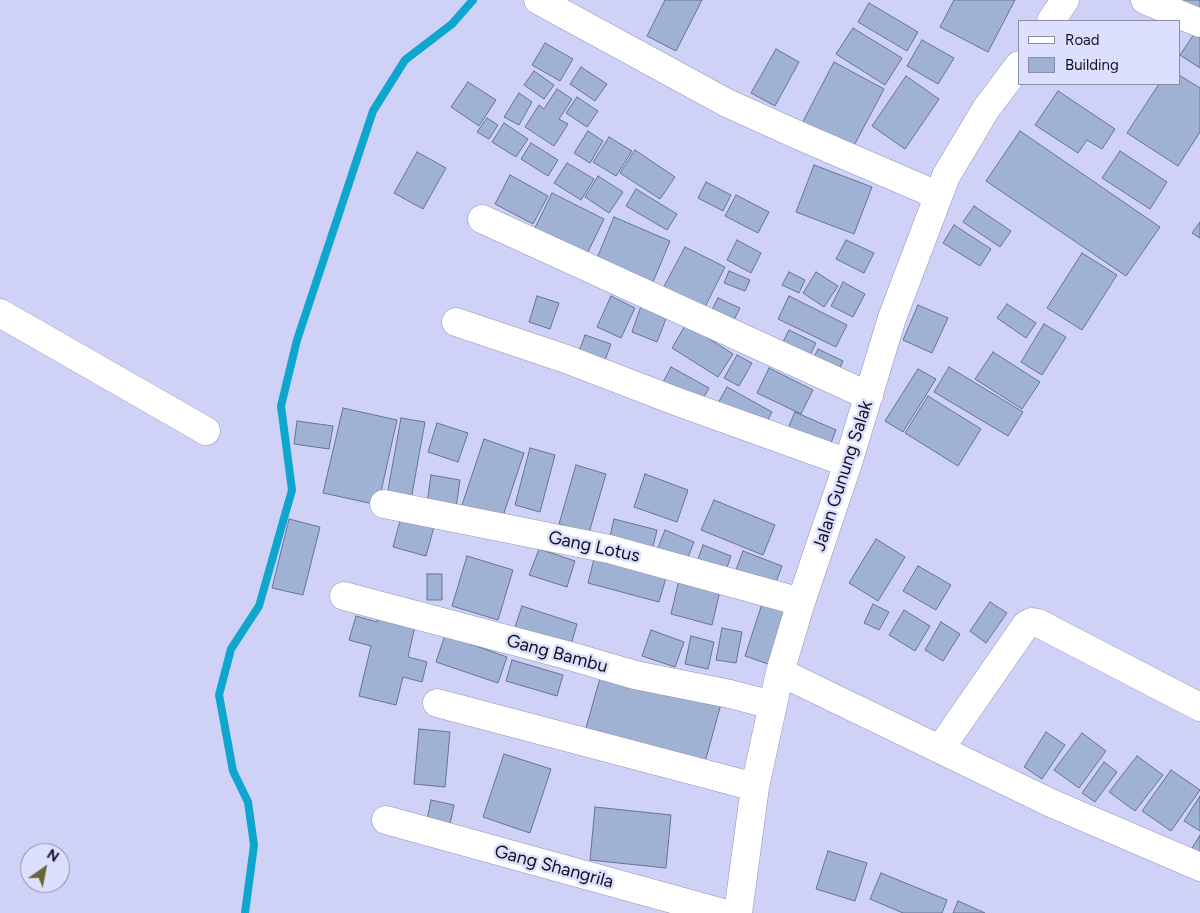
<!DOCTYPE html>
<style>
body{margin:0}
#map{position:relative;width:1200px;height:913px;overflow:hidden;background:#cfd1f7;font-family:Figtree,sans-serif}
canvas{display:block}
.legend{position:absolute;left:1018px;top:20px;width:162px;height:65px;box-sizing:border-box;background:#dddffe;border:1px solid #8c8da5;margin:0;padding:6px 9px;list-style:none;font-size:15px;color:#131320}
.legend li{display:flex;align-items:center;gap:10px;height:25px}
.legend b{width:25px;border:1px solid #8c8da5}
.north{position:absolute;left:20px;top:843px;width:50px;height:50px;box-sizing:border-box;background:#dddffe;border:1px solid #8c8da5;border-radius:50%;rotate:33deg;font-size:14px;font-weight:700;line-height:20px;text-align:center;color:#131320}
.north::after{content:'';display:block;margin:auto;width:18px;height:22px;background:#6c6633;clip-path:polygon(50% 0,100% 100%,50% 72%,0 100%)}
</style>
<div id="map">
<canvas width="1200" height="913"></canvas>
<ul class="legend">
<li><b style="height:6px;background:#fff"></b>Road</li>
<li><b style="height:14px;background:#a0b2d4"></b>Building</li>
</ul>
<div class="north">N</div>
</div>
<script>
const context = document.querySelector('canvas').getContext('2d');
context.lineJoin = 'round';
function poly(rows) {
  const path = new Path2D();
  for (const r of rows) {
    path.moveTo(r[0], r[1]);
    for (let i = 2; i < r.length; i += 2) path.lineTo(r[i], r[i + 1]);
  }
  return path;
}
function trace(path, color, width, dash) {
  context.strokeStyle = color;
  context.lineWidth = width;
  context.lineCap = dash ? 'butt' : 'round';
  context.setLineDash(dash || []);
  context.stroke(path);
}
function fill(path, color) {
  context.fillStyle = color;
  context.fill(path, 'evenodd');
}
function write(font, color, halo, rows, align = 'center') {
  context.font = font + ' Figtree,sans-serif';
  context.lineWidth = 5;
  context.setLineDash([]);
  context.textBaseline = 'middle';
  context.strokeStyle = halo;
  context.fillStyle = color;
  for (const [text, x, y, turn = 0] of rows) {
    context.save();
    context.translate(x, y);
    context.rotate((+turn || 0) * Math.PI / 180);
    context.textAlign = isNaN(turn) ? turn : align;
    if (halo) context.strokeText(text, 0, 0);
    context.fillText(text, 0, 0);
    context.restore();
  }
}
trace(poly([
 [245,913,254,845,248,802,233,771,219,695,231,649,259,606,292,490,281,406,297,340,373,111,405,60,452,24,473,0]
]), '#0ea6ce', 8);
const building = poly([
 [665,0,702,0,676,51,647,36,665,0],
 [954,0,1015,0,988,52,940,27,954,0],
 [1181,0,1200,0,1200,17,1178,7,1181,0],
 [869,3,918,32,907,51,858,22,869,3],
 [853,28,902,58,885,85,836,54,853,28],
 [1194,34,1200,38,1200,68,1180,55,1194,34],
 [922,40,954,58,938,84,907,66,922,40],
 [545,43,573,59,560,81,532,65,545,43],
 [776,49,799,62,775,106,751,93,776,49],
 [834,62,884,89,849,155,799,129,834,62],
 [581,67,607,84,595,101,570,84,581,67],
 [534,71,554,85,544,99,524,85,534,71],
 [1179,75,1200,88,1200,132,1178,166,1127,133,1159,84,1179,84,1179,75],
 [906,76,939,99,905,149,872,126,906,76],
 [468,82,496,100,479,126,451,107,468,82],
 [557,89,572,99,559,119,568,124,554,146,525,127,539,105,544,109,557,89],
 [1058,91,1115,129,1102,149,1087,140,1078,153,1035,125,1058,91],
 [519,93,532,102,519,125,504,117,519,93],
 [577,97,598,111,587,127,566,113,577,97],
 [487,118,498,125,489,139,477,132,487,118],
 [504,123,528,139,516,157,492,142,504,123],
 [588,131,603,141,590,163,574,153,588,131],
 [1020,131,1160,227,1126,276,986,181,1020,131],
 [609,137,632,151,616,176,593,162,609,137],
 [531,143,558,160,548,176,521,159,531,143],
 [635,150,675,177,660,199,620,173,635,150],
 [1120,151,1167,182,1150,209,1102,178,1120,151],
 [417,152,446,168,423,209,394,193,417,152],
 [567,163,594,179,581,200,554,183,567,163],
 [814,165,872,187,854,234,796,212,814,165],
 [510,175,548,196,533,224,495,204,510,175],
 [598,176,623,192,609,213,585,197,598,176],
 [706,182,731,195,723,211,698,198,706,182],
 [636,189,677,214,667,230,626,206,636,189],
 [552,193,604,219,582,264,530,238,552,193],
 [736,195,769,212,758,233,725,216,736,195],
 [974,206,1011,231,1000,247,963,222,974,206],
 [614,217,670,241,651,287,595,263,614,217],
 [1200,222,1200,238,1192,233,1200,222],
 [954,225,991,249,980,266,943,243,954,225],
 [737,240,761,253,751,273,727,260,737,240],
 [846,240,874,253,864,273,836,259,846,240],
 [685,247,725,267,701,315,660,294,685,247],
 [1082,253,1117,275,1082,330,1047,308,1082,253],
 [729,271,750,280,745,291,724,283,729,271],
 [789,272,805,280,799,293,782,285,789,272],
 [816,272,838,286,824,307,803,293,816,272],
 [843,282,865,294,853,317,831,306,843,282],
 [537,296,559,303,550,329,529,322,537,296],
 [611,296,635,308,621,338,597,327,611,296],
 [789,296,847,325,836,347,778,319,789,296],
 [718,298,740,308,730,328,708,317,718,298],
 [1007,304,1036,323,1026,338,997,318,1007,304],
 [918,305,948,318,932,353,903,340,918,305],
 [641,306,667,316,657,342,632,332,641,306],
 [686,324,733,354,718,377,672,348,686,324],
 [1044,324,1066,337,1042,375,1021,362,1044,324],
 [789,330,816,343,807,361,780,348,789,330],
 [585,335,611,344,604,363,578,354,585,335],
 [818,349,843,361,835,379,810,366,818,349],
 [993,352,1040,382,1022,409,975,379,993,352],
 [737,355,752,363,739,386,724,378,737,355],
 [671,367,709,388,700,404,662,384,671,367],
 [949,367,1023,412,1008,436,934,392,949,367],
 [769,368,813,390,801,414,757,393,769,368],
 [918,369,936,379,903,432,885,421,918,369],
 [727,387,772,412,762,431,717,405,727,387],
 [928,396,981,429,958,466,905,433,928,396],
 [343,408,397,420,378,505,323,493,343,408],
 [795,412,836,430,827,453,785,435,795,412],
 [401,418,425,422,410,505,386,501,401,418],
 [297,421,333,426,329,449,294,444,297,421],
 [437,423,468,433,458,462,428,452,437,423],
 [484,439,524,453,500,525,460,511,484,439],
 [530,448,555,455,540,512,515,505,530,448],
 [576,465,606,474,589,533,559,524,576,465],
 [645,474,688,490,677,522,634,507,645,474],
 [431,475,460,480,456,508,427,504,431,475],
 [714,500,775,525,763,555,701,530,714,500],
 [401,517,434,527,426,556,393,547,401,517],
 [289,519,320,527,303,595,272,588,289,519],
 [614,519,657,530,651,555,608,545,614,519],
 [665,530,694,542,684,567,655,555,665,530],
 [876,539,905,557,878,601,849,583,876,539],
 [703,545,731,556,724,576,696,565,703,545],
 [539,549,575,561,567,587,529,575,539,549],
 [743,551,782,566,773,590,734,575,743,551],
 [595,555,667,574,659,602,588,583,595,555],
 [467,556,513,570,498,620,452,606,467,556],
 [918,566,951,585,936,610,903,591,918,566],
 [427,574,442,574,442,600,427,600,427,574],
 [679,580,720,591,712,625,671,614,679,580],
 [990,602,1007,613,986,643,970,631,990,602],
 [762,604,786,612,768,664,745,656,762,604],
 [873,604,889,612,879,630,864,623,873,604],
 [522,606,577,624,571,645,515,627,522,606],
 [904,610,930,626,915,651,889,635,904,610],
 [356,616,377,622,378,617,415,626,408,657,427,662,422,682,403,677,396,705,359,696,371,646,349,640,356,616],
 [941,622,960,634,943,661,925,650,941,622],
 [722,628,742,632,736,663,716,660,722,628],
 [651,630,684,642,675,667,642,656,651,630],
 [445,635,507,657,498,683,436,662,445,635],
 [691,636,714,642,708,669,685,664,691,636],
 [512,660,563,675,557,696,506,681,512,660],
 [602,671,721,704,705,762,586,728,602,671],
 [419,729,450,732,445,787,414,784,419,729],
 [1046,732,1065,745,1042,779,1024,767,1046,732],
 [1082,733,1106,751,1079,788,1054,770,1082,733],
 [504,754,551,769,530,833,483,817,504,754],
 [1137,756,1163,775,1135,811,1109,792,1137,756],
 [1104,762,1117,772,1095,802,1082,793,1104,762],
 [1171,770,1200,790,1171,831,1142,811,1171,770],
 [1200,796,1200,831,1184,821,1200,796],
 [431,800,454,805,449,829,426,824,431,800],
 [595,807,671,815,666,868,590,860,595,807],
 [1200,835,1200,860,1189,853,1200,835],
 [828,851,867,863,855,901,816,889,828,851],
 [881,873,947,900,942,913,903,913,870,899,881,873],
 [958,901,985,913,953,913,958,901]
]);
fill(building, '#a0b2d4');
trace(building, '#647493', 1);
const minor = poly([
 [538,0,727,103,800,136,937,195],
 [1145,0,1200,23],
 [1051,21,1065,0],
 [482,219,869,396],
 [0,313,206,431],
 [456,322,566,359,678,402,848,463],
 [384,504,609,549,801,602],
 [344,596,570,656,635,675,730,694,772,705],
 [780,672,1051,803,1200,867],
 [437,703,755,787],
 [940,749,1026,625,1032,622,1038,623,1200,707],
 [386,820,723,913],
 [738,913,755,787,780,672,801,602,848,463,892,318,946,176,986,109,1019,65]
]);
trace(minor, '#9394b8', 29);
trace(minor, '#fff', 28);
write('18px', '#131320', '#dddffe', [
 ["Jalan Gunung Salak",843,476,-72],
 ["Gang Lotus",594,547,12],
 ["Gang Bambu",557,654,15],
 ["Gang Shangrila",554,867,15]
]);
</script>
